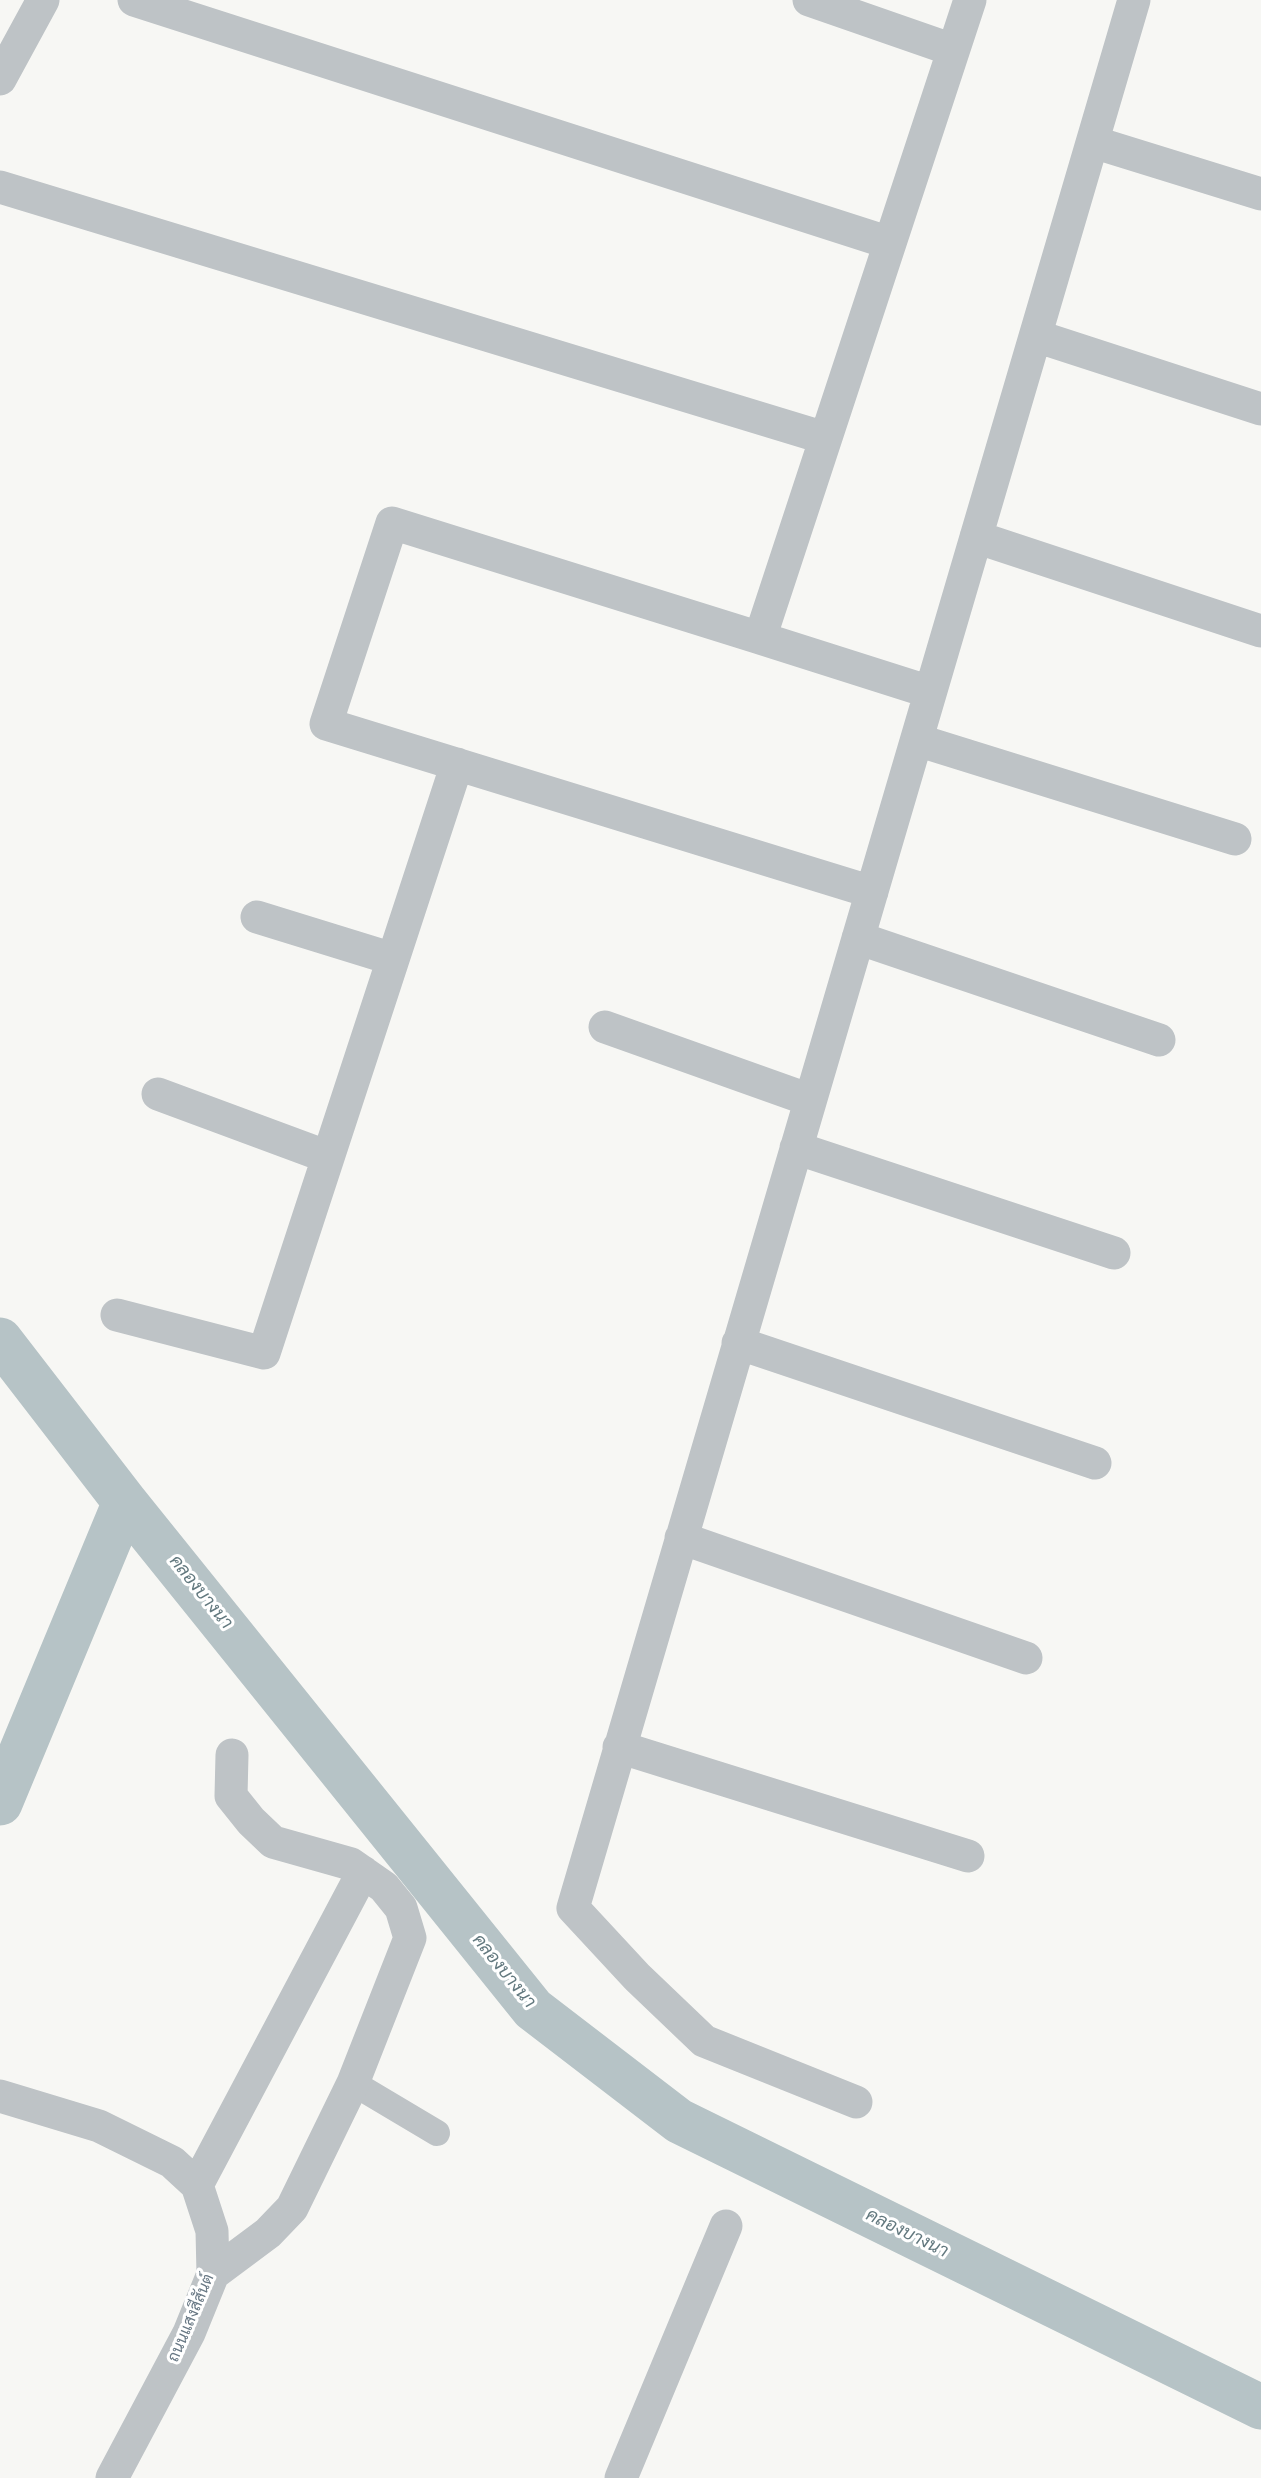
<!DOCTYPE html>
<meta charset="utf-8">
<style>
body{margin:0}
canvas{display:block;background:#f7f7f4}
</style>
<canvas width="1261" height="2478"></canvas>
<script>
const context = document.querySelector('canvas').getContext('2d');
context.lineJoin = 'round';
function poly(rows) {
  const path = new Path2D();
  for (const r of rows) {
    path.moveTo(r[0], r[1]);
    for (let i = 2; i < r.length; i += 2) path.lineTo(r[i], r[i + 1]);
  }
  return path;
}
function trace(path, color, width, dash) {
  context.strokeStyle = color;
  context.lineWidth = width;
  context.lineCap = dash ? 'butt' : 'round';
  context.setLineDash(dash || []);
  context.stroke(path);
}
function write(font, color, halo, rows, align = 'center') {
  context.font = font + ' Raleway,Sarabun,sans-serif';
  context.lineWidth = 6;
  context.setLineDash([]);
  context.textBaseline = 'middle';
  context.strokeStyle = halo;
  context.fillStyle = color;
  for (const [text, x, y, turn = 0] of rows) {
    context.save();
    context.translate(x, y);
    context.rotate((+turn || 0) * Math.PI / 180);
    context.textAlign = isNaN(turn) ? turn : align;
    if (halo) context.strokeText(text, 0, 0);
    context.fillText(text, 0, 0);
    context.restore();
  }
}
trace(poly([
 [0,1340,125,1502,533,2009,679,2121,1261,2407],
 [0,1803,125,1502]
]), '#b6c3c6', 45);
trace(poly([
 [353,2083,437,2133]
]), '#bec3c6', 26);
trace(poly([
 [134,0,890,243],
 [809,0,953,50],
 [0,79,43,0],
 [1093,142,1261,194],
 [0,187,825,438],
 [1036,336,1261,409],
 [976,537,1261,631],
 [760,638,392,523,326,724,872,892],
 [930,692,760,638,970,0],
 [917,740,1235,839],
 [257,917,393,959],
 [858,938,1159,1040],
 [605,1027,810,1100],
 [158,1094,328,1157],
 [796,1148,1114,1253],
 [117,1315,264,1353,457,764],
 [738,1343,1095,1463],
 [681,1538,1026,1658],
 [619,1747,968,1856],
 [0,2096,99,2126,172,2162,197,2185,212,2231,213,2274,189,2333,112,2478],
 [856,2102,704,2041,637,1977,573,1908,1134,0],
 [197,2185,363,1872],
 [213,2274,268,2233,292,2208,353,2083,410,1938,401,1908,384,1887,351,1864,273,1842,251,1821,231,1796,232,1755],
 [621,2478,726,2226]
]), '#bec3c6', 33);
write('16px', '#687884', '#fff', [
 ["ถนนแสงสีสันต์",191,2318,-67]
]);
write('italic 18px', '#63797f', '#fff', [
 ["คลองบางนา",201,1592,51],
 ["คลองบางนา",504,1971,51],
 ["คลองบางนา",907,2233,26]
]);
</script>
